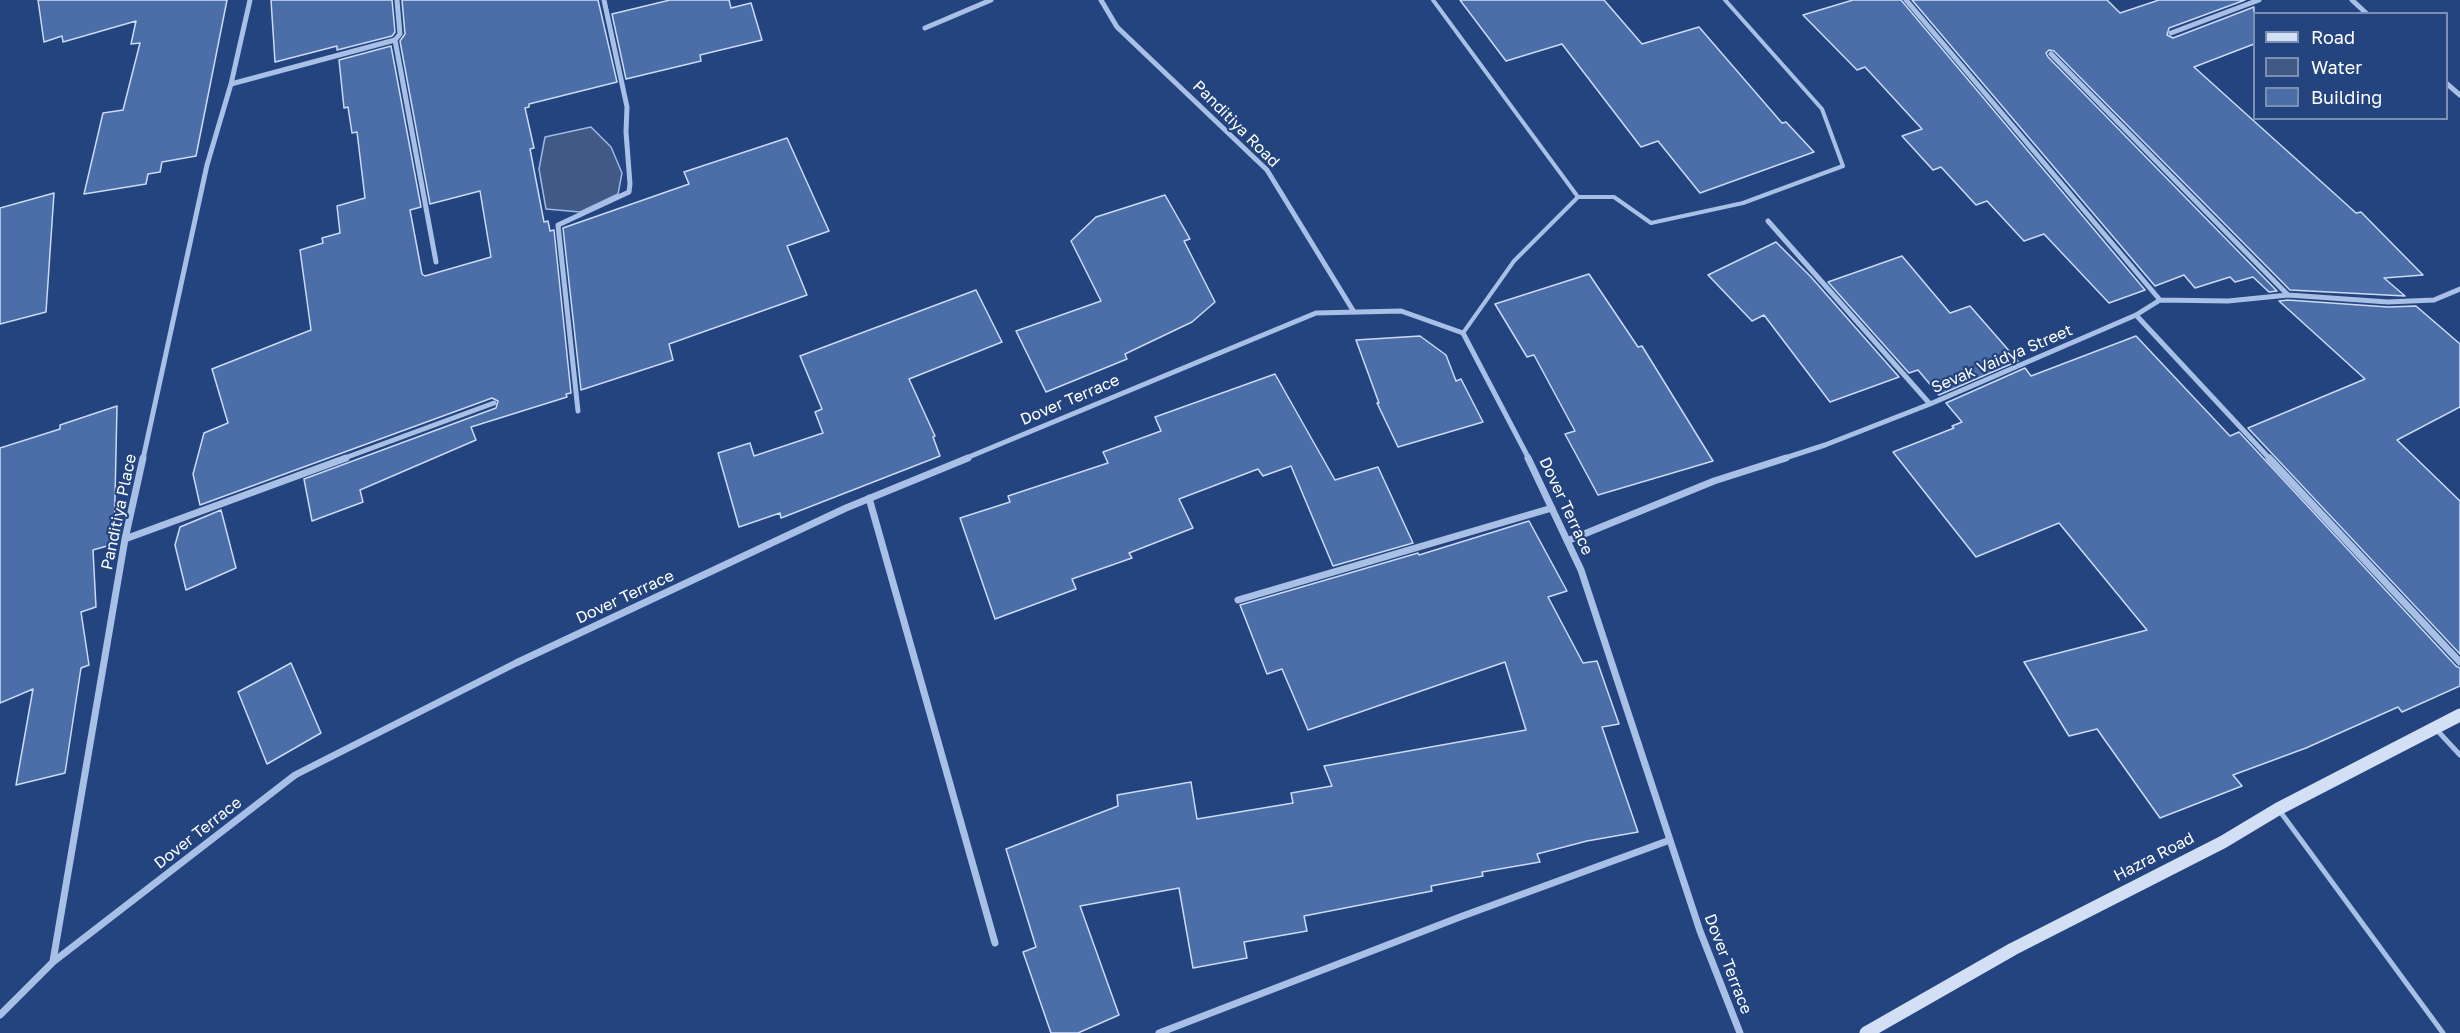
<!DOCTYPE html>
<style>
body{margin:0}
#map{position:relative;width:2460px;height:1033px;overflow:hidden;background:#23447f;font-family:"Golos Text",sans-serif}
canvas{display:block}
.legend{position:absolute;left:2253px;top:12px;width:195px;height:108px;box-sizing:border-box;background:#23447f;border:2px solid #7b8fb2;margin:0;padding:8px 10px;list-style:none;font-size:18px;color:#fff}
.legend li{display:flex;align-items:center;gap:12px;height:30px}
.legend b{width:30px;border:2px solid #7b8fb2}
</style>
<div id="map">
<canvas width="2460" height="1033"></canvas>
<ul class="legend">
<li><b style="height:8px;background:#d2dff5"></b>Road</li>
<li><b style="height:16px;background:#415984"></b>Water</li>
<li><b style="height:16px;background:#4b6da8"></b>Building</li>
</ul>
</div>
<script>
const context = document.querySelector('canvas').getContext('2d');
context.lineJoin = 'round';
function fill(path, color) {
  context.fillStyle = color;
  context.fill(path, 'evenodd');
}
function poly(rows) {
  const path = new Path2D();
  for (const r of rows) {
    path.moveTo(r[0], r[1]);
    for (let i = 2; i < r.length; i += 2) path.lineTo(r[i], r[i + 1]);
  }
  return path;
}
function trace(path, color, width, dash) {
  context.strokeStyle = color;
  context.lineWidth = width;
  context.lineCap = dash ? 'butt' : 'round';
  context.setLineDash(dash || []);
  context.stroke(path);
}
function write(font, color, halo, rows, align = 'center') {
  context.font = font + ' "Golos Text",sans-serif';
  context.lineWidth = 4.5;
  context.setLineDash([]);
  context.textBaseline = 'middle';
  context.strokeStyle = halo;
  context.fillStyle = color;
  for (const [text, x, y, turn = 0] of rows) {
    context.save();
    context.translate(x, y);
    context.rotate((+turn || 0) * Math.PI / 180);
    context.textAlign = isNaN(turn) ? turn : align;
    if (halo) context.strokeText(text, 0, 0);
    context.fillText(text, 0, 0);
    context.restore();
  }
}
const water = poly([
 [591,127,611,147,622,173,618,194,580,212,546,209,539,169,545,137,591,127]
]);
fill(water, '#415984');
trace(water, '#9cb9e7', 1.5);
const building = poly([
 [38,0,227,0,196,156,162,162,160,172,148,174,146,184,84,194,103,113,123,110,140,43,131,44,136,21,63,42,62,36,44,42,38,0],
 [271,0,392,0,395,32,392,36,337,50,337,46,275,62,271,0],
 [402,0,598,0,617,82,529,104,529,107,525,108,534,148,530,149,544,222,548,221,550,231,554,230,571,393,566,394,567,397,471,427,476,440,360,490,363,502,312,521,304,479,496,408,498,401,492,398,200,505,193,474,204,433,228,423,212,369,311,330,300,250,323,243,322,238,340,233,337,206,365,198,357,132,352,133,348,107,344,108,339,60,391,46,421,207,410,210,422,274,425,276,491,257,480,191,430,204,400,41,405,34,402,0],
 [670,0,729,0,731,8,751,3,762,40,700,55,701,61,626,79,612,14,670,0],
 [1460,0,1604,0,1642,44,1699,27,1782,123,1786,122,1814,152,1700,193,1658,141,1641,147,1562,44,1506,61,1460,0],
 [1853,0,1901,0,2145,290,2109,303,2044,234,2024,241,1987,201,1976,205,1941,167,1933,170,1902,136,1922,129,1865,67,1857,70,1803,15,1853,0],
 [1912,0,2107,0,2120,13,2159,0,2245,0,2169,28,2167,35,2173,38,2254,7,2254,44,2194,67,2356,213,2361,212,2423,275,2384,278,2405,296,2290,290,2054,51,2049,50,2046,53,2048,57,2277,291,2269,292,2253,277,2235,282,2230,277,2195,288,2184,275,2155,286,1912,0],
 [787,138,829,231,787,246,807,295,669,344,673,360,581,390,563,228,689,184,684,172,787,138],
 [54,193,46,312,0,324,0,208,54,193],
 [1165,195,1190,239,1184,241,1215,302,1192,322,1125,354,1127,359,1046,392,1016,331,1101,301,1071,241,1096,217,1165,195],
 [1776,242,1811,277,1899,377,1830,402,1764,315,1752,321,1708,275,1776,242],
 [1902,256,1950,313,1970,306,2018,361,1939,395,1918,370,1909,373,1828,282,1902,256],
 [1589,274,1638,347,1642,346,1713,461,1598,495,1565,434,1575,431,1534,355,1527,357,1495,304,1589,274],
 [976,290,1002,342,909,379,935,436,933,437,940,456,781,518,780,513,739,527,718,453,750,443,754,456,823,433,815,412,822,409,800,356,976,290],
 [2288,300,2388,307,2416,306,2460,344,2460,407,2397,440,2460,501,2460,654,2248,428,2365,379,2279,301,2288,300],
 [1420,336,1446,355,1456,381,1461,379,1483,422,1398,447,1377,403,1379,403,1356,340,1420,336],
 [2136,336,2230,436,2239,432,2456,666,2460,668,2460,686,2402,712,2398,707,2306,748,2233,775,2242,786,2160,818,2097,729,2069,736,2024,662,2147,630,2059,523,1976,557,1893,452,1954,428,1952,426,1962,422,1946,403,2025,368,2031,376,2136,336],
 [1275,374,1335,480,1378,467,1413,543,1333,566,1291,466,1263,476,1258,469,1179,499,1193,528,1129,553,1132,558,1072,579,1076,589,995,619,960,518,1010,502,1008,496,1108,463,1103,452,1161,431,1155,417,1275,374],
 [117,406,114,544,93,550,96,607,81,612,89,665,81,668,65,773,16,785,33,689,0,703,0,448,60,429,60,425,117,406],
 [221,510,236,568,186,590,175,545,180,527,221,510],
 [1529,521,1567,591,1548,597,1583,663,1597,661,1619,724,1602,727,1638,832,1587,841,1537,854,1540,862,1482,872,1483,876,1431,886,1432,891,1304,916,1307,931,1244,942,1247,958,1193,968,1179,888,1080,906,1119,1015,1078,1033,1051,1033,1023,952,1036,947,1006,849,1118,806,1117,795,1191,782,1197,819,1293,803,1291,793,1332,786,1324,766,1526,730,1505,662,1308,730,1282,669,1267,674,1240,605,1418,553,1419,555,1529,521],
 [291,663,321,733,267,764,238,692,291,663]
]);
fill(building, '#4b6da8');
trace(building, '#ccdbf5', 1.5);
trace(poly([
 [1433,0,1578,197],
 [1463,333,1514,261,1578,197,1614,197,1651,223,1743,203,1843,166,1822,109,1725,0]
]), '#a8bfe6', 4);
trace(poly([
 [2435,728,2460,755],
 [2279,810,2443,1033]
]), '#a8bfe6', 5);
trace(poly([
 [1101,0,1117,27,1267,170,1354,312],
 [1906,0,2160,300],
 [2352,0,2367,14],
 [925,28,991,0],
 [2171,33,2259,0],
 [395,40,436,262],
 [2051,54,2288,295],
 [2446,83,2460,95],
 [231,84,395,40,400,34,397,0],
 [1768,221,1930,404],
 [2136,315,2270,459],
 [578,411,558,225,629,192,630,184,626,132,627,107,604,0],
 [143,459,207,165,231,84,250,0],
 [342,459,494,403],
 [964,459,1316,313,1401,311,1463,333,1529,459],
 [1782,459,1825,445,1930,404,2136,315,2160,300,2228,301,2288,295,2388,302,2434,300,2460,289]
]), '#a8bfe6', 5);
trace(poly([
 [1528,458,1581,570,1700,931,1740,1033],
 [2269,458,2460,662],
 [869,498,995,943],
 [125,539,346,458],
 [1567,541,1714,481,1786,458],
 [1238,600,1552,508],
 [53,961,125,539,143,458],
 [0,1015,53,962,295,775,516,663,846,508,968,458],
 [1159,1033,1460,917,1670,840]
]), '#a8bfe6', 7);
trace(poly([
 [1866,1033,2013,949,2223,842,2278,809,2460,715]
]), '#d2dff5', 13);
write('16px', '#fff', '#23447f', [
 ["Panditiya Road",1236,124,45],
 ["Sevak Vaidya Street",2002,359,-23],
 ["Dover Terrace",1070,400,-23],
 ["Dover Terrace",1566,506,65],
 ["Panditiya Place",119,512,-78],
 ["Dover Terrace",625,597,-25],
 ["Dover Terrace",198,833,-38],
 ["Hazra Road",2154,857,-27],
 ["Dover Terrace",1728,964,69]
]);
</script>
